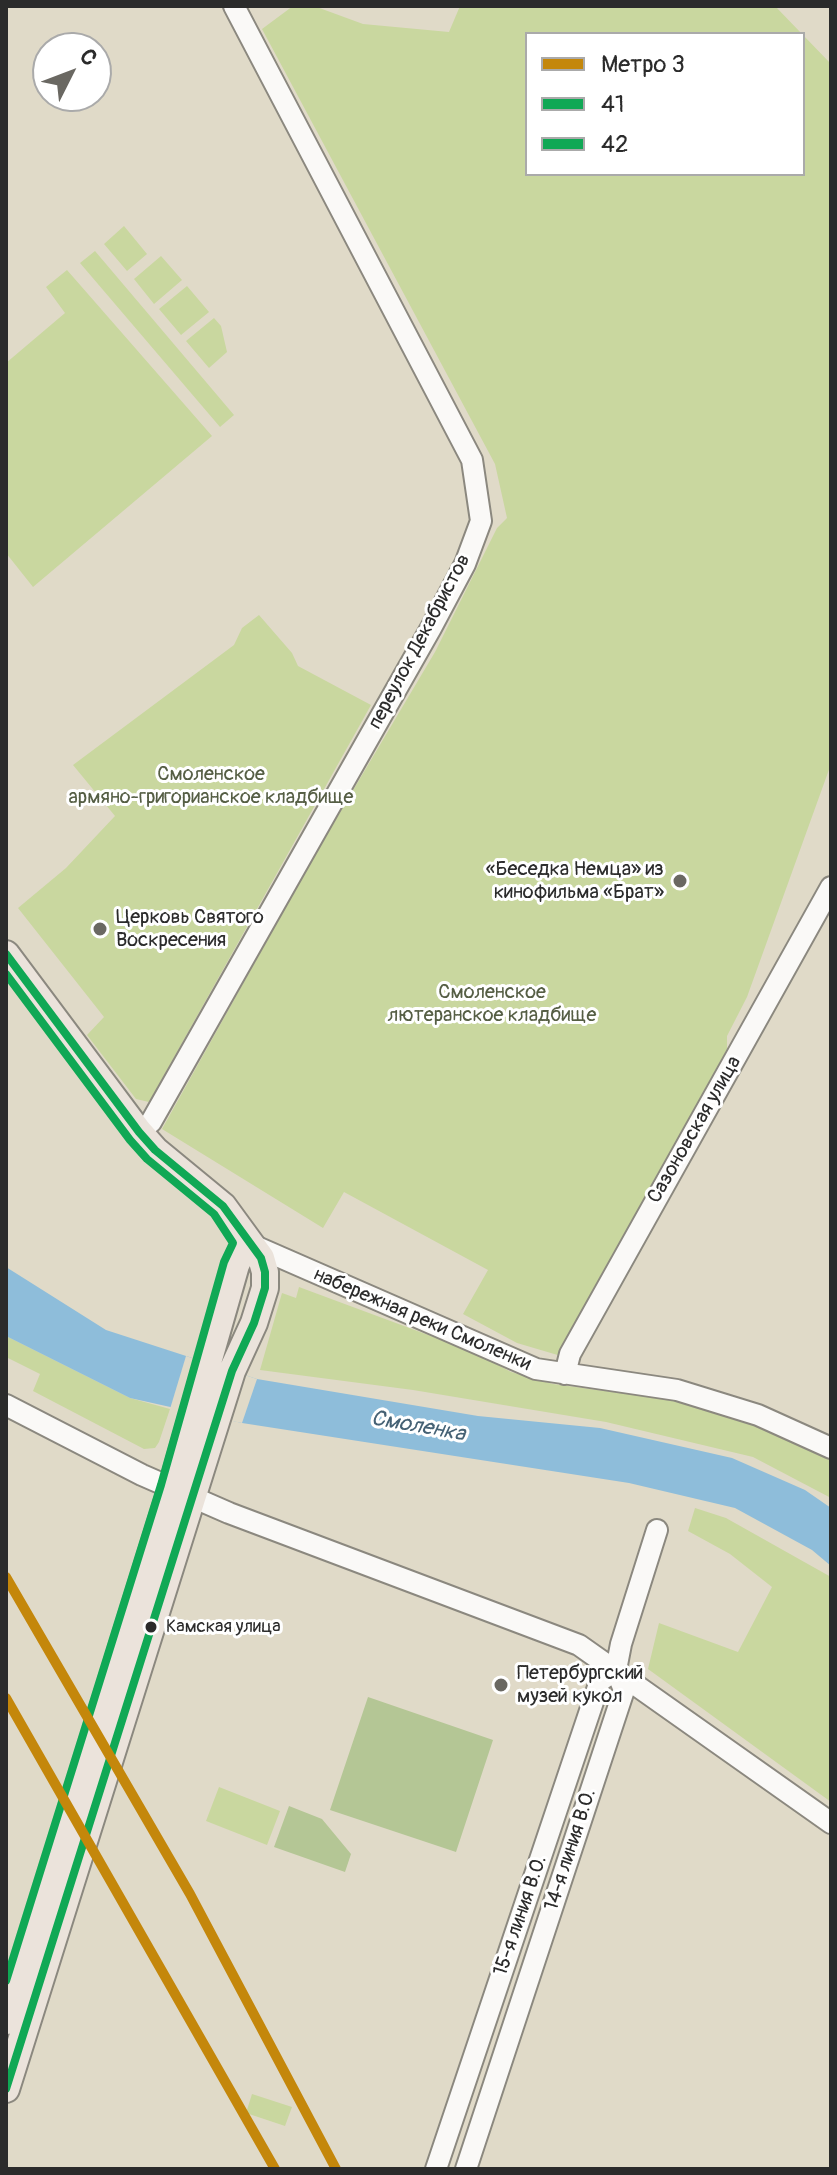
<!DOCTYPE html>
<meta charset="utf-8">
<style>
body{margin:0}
#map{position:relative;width:837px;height:2175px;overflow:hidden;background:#e0dac8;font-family:Pangolin,sans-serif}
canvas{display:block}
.frame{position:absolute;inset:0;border:8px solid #2b2b2b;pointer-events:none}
.legend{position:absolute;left:525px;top:32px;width:280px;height:144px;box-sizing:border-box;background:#fff;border:2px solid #aaa;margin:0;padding:10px 14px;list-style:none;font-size:24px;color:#2b2b2b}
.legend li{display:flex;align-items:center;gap:16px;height:40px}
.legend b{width:40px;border:2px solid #aaa}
.north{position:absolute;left:32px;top:32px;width:80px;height:80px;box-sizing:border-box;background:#fff;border:2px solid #aaa;border-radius:50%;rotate:48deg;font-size:22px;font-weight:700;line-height:32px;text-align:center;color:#2b2b2b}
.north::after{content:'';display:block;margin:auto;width:28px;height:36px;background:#6a6862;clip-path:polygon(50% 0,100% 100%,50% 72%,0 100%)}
</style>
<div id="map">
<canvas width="837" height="2175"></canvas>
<div class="frame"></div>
<ul class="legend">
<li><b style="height:10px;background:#c4870b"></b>Метро 3</li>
<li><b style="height:10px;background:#10a855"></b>41</li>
<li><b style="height:10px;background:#10a855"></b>42</li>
</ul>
<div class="north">С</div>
</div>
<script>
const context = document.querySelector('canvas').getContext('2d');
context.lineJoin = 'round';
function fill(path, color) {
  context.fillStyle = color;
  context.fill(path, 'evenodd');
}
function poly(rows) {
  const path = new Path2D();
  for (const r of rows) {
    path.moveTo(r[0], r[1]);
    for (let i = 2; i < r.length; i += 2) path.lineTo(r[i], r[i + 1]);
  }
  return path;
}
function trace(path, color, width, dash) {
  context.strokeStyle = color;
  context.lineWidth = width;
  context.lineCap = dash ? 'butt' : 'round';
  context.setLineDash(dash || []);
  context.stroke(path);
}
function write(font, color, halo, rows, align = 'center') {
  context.font = font + ' Pangolin,sans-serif';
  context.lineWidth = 6;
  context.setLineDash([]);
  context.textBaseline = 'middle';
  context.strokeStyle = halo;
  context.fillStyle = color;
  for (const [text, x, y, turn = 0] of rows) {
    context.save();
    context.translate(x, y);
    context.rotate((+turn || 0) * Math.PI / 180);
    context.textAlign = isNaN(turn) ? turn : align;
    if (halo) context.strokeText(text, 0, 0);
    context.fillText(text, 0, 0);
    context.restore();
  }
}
fill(poly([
 [293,6,314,6,363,24,449,32,460,6,775,6,802,34,527,34,527,174,803,174,803,35,831,64,831,764,747,997,727,1036,727,1049,561,1356,517,1343,463,1314,488,1270,344,1192,323,1228,162,1129,317,851,435,652,497,528,507,518,495,464,262,29],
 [124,226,147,254,127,271,104,244],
 [95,251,234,415,220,427,80,263],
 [161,256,182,280,154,304,134,279],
 [67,270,212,436,33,587,6,553,6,363,65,313,46,287],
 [187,286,209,312,181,335,159,309],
 [214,318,221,326,227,352,209,368,186,341],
 [259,615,292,653,298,666,371,705,149,1102,136,1099,87,1035,104,1017,18,908,66,868,115,816,73,765,234,645,242,628],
 [299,1287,474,1352,511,1372,553,1384,673,1400,761,1428,831,1459,831,1498,753,1457,606,1422,413,1390,260,1370,282,1293,296,1298],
 [6,1336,130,1398,170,1409,159,1442,155,1448,144,1449,33,1391,40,1374,6,1357],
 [695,1508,726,1518,831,1577,831,1802,648,1669,659,1623,738,1652,772,1587,730,1554,688,1531],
 [219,1787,280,1811,267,1845,206,1821],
 [252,2094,292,2107,285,2126,246,2113]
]), '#c9d79f');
fill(poly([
 [368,1697,493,1740,456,1852,330,1810],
 [289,1806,322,1819,351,1854,345,1872,274,1847]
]), '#b4c695');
fill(poly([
 [6,1267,106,1330,257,1379,478,1416,600,1428,732,1458,805,1490,831,1508,831,1566,812,1550,735,1508,629,1483,242,1423,130,1398,6,1336]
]), '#8ebdda');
fill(poly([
 [186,1356,257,1379,242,1423,170,1409]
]), '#e0dac8');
const minor = poly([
 [139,1132,151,1122,431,628,465,564,481,521,472,460,234,6],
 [250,1244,536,1369,677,1390,758,1415,831,1448],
 [565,1374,570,1354,831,887],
 [6,1405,142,1475,229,1513,579,1645,831,1823],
 [436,2169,600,1681,616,1670],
 [466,2169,624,1690,616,1670,621,1644,657,1530]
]);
const major = poly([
 [6,954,139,1132,155,1150,223,1206,261,1258,265,1272,265,1288,254,1323,232,1371,6,2089],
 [6,2021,172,1488,236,1265,247,1242]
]);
trace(minor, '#8b887f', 24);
trace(major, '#8b887f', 30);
trace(minor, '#faf9f7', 20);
trace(major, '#ebe3db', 26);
trace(poly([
 [6,954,139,1132,155,1150,223,1206,261,1258,265,1272,265,1288,254,1323,232,1371,6,2089]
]), '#10a855', 8);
trace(poly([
 [6,974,130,1140,147,1159,214,1214,233,1243,224,1262,161,1485,6,1981]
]), '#10a855', 8);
trace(poly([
 [6,1577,190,1894,336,2169],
 [6,1698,275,2169]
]), '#c4870b', 10);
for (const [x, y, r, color] of [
 [680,881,8,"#6a6862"],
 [100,929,8,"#6a6862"],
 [151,1627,7,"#2b2b2b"],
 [501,1685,8,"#6a6862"]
]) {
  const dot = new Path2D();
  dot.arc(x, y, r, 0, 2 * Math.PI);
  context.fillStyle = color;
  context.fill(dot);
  trace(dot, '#fff', 3);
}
write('18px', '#2b2b2b', '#fff', [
 ["Камская улица",166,1627]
], 'left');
write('20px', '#2b2b2b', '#fff', [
 ["переулок Декабристов",420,642,-62],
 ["Сазоновская улица",695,1130,-60],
 ["набережная реки Смоленки",422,1320,23],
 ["14-я линия В.О.",571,1850,-72],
 ["15-я линия В.О.",521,1916,-71]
]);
write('20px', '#555e44', '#fff', [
 ["Смоленское",211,775],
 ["армяно-григорианское кладбище",211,798],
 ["Смоленское",492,993],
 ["лютеранское кладбище",492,1016]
]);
write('20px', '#2b2b2b', '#fff', [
 ["«Беседка Немца» из",664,870,"right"],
 ["кинофильма «Брат»",664,893,"right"],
 ["Церковь Святого",116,918],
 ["Воскресения",116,941],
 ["Петербургский",517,1674],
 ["музей кукол",517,1697]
], 'left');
write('italic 22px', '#456174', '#fff', [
 ["Смоленка",418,1427,10]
]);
</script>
